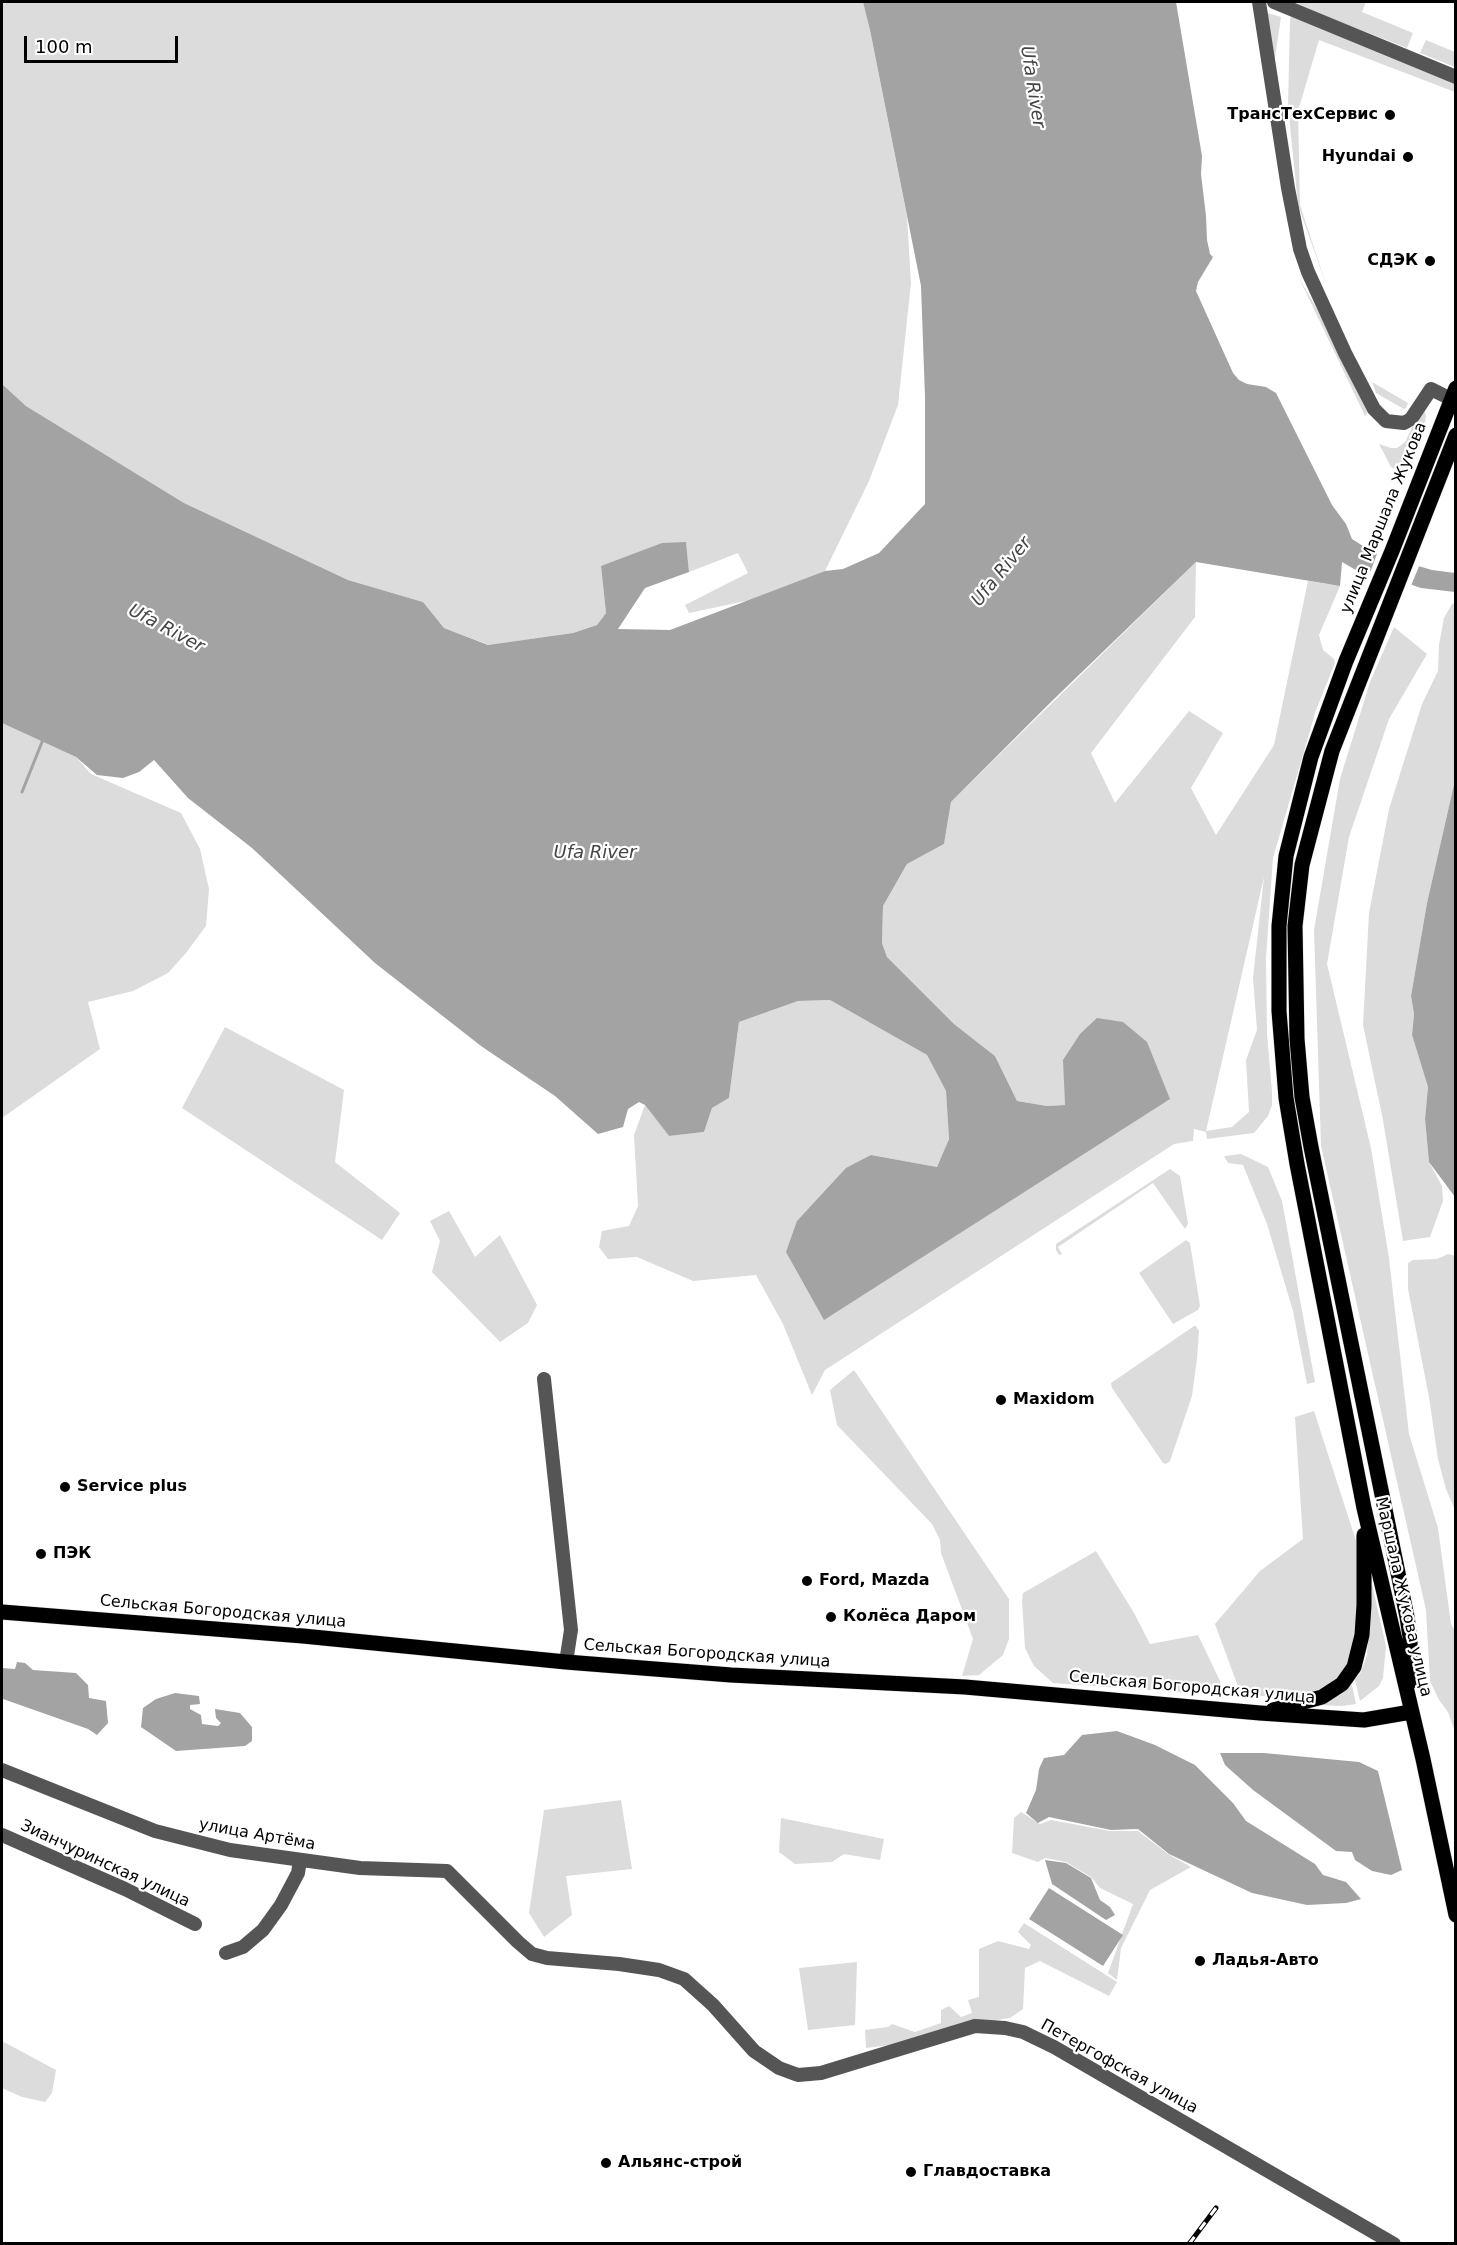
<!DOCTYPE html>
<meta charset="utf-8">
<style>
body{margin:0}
#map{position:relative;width:1457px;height:2245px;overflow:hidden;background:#fff;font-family:"DejaVu Sans",sans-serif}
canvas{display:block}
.frame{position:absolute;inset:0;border:3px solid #000;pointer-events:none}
.scale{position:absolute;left:24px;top:36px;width:154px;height:27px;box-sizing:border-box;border:3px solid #000;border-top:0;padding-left:8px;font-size:18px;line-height:21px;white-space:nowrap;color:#000;-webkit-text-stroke:4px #fff;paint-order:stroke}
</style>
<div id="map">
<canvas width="1457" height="2245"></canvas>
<div class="frame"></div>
<div class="scale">100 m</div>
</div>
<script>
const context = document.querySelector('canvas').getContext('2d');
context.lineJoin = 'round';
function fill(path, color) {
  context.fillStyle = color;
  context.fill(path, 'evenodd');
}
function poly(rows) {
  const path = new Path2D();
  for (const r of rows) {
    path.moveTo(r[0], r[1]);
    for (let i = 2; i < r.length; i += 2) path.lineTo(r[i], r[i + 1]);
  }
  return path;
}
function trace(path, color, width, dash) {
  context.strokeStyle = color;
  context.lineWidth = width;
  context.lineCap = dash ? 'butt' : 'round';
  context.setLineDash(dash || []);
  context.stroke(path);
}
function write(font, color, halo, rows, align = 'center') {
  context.font = font + ' "DejaVu Sans",sans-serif';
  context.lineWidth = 4.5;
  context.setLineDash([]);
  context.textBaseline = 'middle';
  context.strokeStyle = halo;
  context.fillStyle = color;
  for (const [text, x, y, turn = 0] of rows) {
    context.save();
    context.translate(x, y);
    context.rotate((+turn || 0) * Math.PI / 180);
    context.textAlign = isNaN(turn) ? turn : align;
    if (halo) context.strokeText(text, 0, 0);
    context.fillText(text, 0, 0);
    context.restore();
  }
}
fill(poly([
 [2,2,863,2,870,30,907,217,911,283,898,405,869,481,825,571,755,599,689,613,685,605,748,573,738,553,689,572,686,543,601,566,606,613,597,625,573,633,489,645,444,628,423,602,348,580,184,503,26,406,2,384],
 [1289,2,1366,2,1362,12,1413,33,1407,48],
 [1268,13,1281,17,1273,72,1265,15],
 [1292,14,1455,81,1455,92,1319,40,1298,111,1300,205,1327,287,1298,205,1288,106,1290,20],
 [1426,40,1455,52,1455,67,1420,53],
 [1299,278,1313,302,1369,410,1365,416],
 [1372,382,1408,403,1406,408,1404,409,1376,393],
 [1423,406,1426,416,1424,426,1404,475,1391,467,1379,444,1391,448,1397,448,1405,442],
 [1196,562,1195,617,1091,753,1115,803,1189,711,1223,733,1191,788,1216,835,1274,745,1308,581,1340,586,1319,635,1323,650,1334,659,1335,663,1316,710,1273,858,1266,958,1267,1034,1272,1092,1272,1105,1268,1116,1254,1133,1207,1139,1206,1132,1194,1129,1193,1141,1174,1144,825,1370,812,1395,783,1324,756,1275,693,1281,637,1257,608,1259,599,1247,602,1231,629,1226,638,1206,634,1135,645,1105,669,1136,704,1132,712,1108,729,1098,739,1022,798,1001,830,1000,927,1055,946,1091,949,1139,937,1167,871,1155,797,1221,1169,1100,1064,1060,1065,1105,1047,1106,1017,1101,995,1056,954,1024,887,957,882,943,883,906,907,864,944,844,951,802],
 [1264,877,1253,978,1257,1030,1246,1060,1249,1112,1232,1127,1206,1131],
 [1455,603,1455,780,1427,903,1411,996,1414,1014,1412,1035,1428,1087,1425,1119,1429,1162,1442,1186,1443,1201,1430,1237,1403,1241,1383,1120,1363,1025,1369,913,1389,809,1422,704,1438,671,1439,645,1444,618,1452,604],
 [1394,627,1427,654,1389,719,1349,837,1327,964,1371,1148,1389,1258,1409,1434,1438,1528,1451,1624,1455,1631,1455,1778,1454,1777,1454,1729,1448,1712,1439,1700,1430,1681,1426,1610,1321,1146,1314,930,1340,779,1370,682],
 [2,723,76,757,91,774,181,813,200,849,209,889,206,926,186,953,168,973,133,991,88,1002,100,1049,2,1118],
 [225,1027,344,1090,335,1162,400,1213,382,1240,182,1108],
 [1241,1154,1268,1167,1282,1201,1315,1382,1307,1384,1293,1311,1267,1224,1243,1165,1228,1163,1224,1156],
 [1170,1169,1180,1176,1188,1224,1185,1229,1153,1183,1058,1247,1062,1254,1059,1255,1056,1250,1056,1244],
 [449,1211,475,1257,500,1235,537,1305,528,1323,500,1342,432,1272,440,1241,430,1221],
 [1186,1240,1190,1243,1200,1306,1198,1310,1173,1324,1139,1273],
 [1448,1254,1456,1256,1455,1510,1446,1489,1438,1459,1429,1397,1408,1289,1408,1263,1413,1260,1437,1259],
 [1194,1326,1196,1326,1199,1331,1197,1359,1192,1396,1170,1461,1166,1464,1163,1463,1112,1388,1111,1383],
 [854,1370,1009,1599,1009,1639,1003,1655,979,1675,962,1676,973,1639,941,1553,940,1540,932,1524,837,1425,830,1390],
 [1314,1411,1359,1550,1355,1655,1339,1679,1320,1689,1294,1696,1248,1696,1240,1692,1215,1624,1260,1571,1303,1539,1295,1417],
 [1096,1551,1134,1613,1150,1644,1198,1635,1220,1681,1222,1690,1189,1693,1053,1683,1034,1666,1025,1648,1022,1601,1023,1593],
 [1372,1584,1386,1646,1383,1678,1379,1686,1360,1701,1355,1680,1361,1672,1367,1655],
 [1352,1685,1356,1704,1342,1706,1317,1705,1340,1695],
 [621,1800,632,1869,566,1876,572,1915,544,1937,529,1913,544,1810],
 [1021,1812,1040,1824,1051,1820,1110,1831,1138,1831,1168,1854,1191,1867,1150,1890,1121,1948,1117,1980,1108,1973,1133,1904,1100,1888,1091,1877,1066,1862,1045,1858,1038,1862,1012,1853,1014,1818],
 [781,1818,884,1839,880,1860,844,1854,832,1862,795,1864,779,1852],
 [1024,1923,1117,1982,1109,1996,1040,1961,1025,1968,1023,2009,1010,2018,975,2023,906,2043,866,2048,865,2030,888,2027,892,2024,915,2032,941,2023,941,2010,949,2006,961,2017,972,2013,968,2000,979,1997,979,1949,998,1941,1029,1949,1031,1945,1018,1932],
 [857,1962,855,2025,808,2030,799,1968],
 [2,2041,56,2070,52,2093,45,2102,22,2097,2,2088]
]), '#dcdcdc');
fill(poly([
 [863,2,1176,2,1202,156,1201,174,1206,216,1207,240,1210,254,1213,257,1198,282,1196,291,1233,373,1239,380,1247,384,1266,387,1276,393,1332,505,1346,524,1352,539,1374,553,1432,570,1455,573,1455,592,1421,588,1365,569,1356,570,1342,562,1340,586,1196,562,1053,700,951,802,944,844,907,864,883,906,882,943,887,957,954,1024,995,1056,1017,1101,1047,1106,1065,1105,1063,1060,1080,1034,1097,1018,1123,1022,1147,1042,1170,1099,824,1320,786,1252,797,1221,846,1168,871,1155,937,1167,949,1139,946,1091,927,1055,830,1000,798,1001,739,1022,729,1098,712,1108,704,1132,669,1136,645,1105,639,1102,628,1109,623,1127,598,1134,555,1096,481,1046,375,963,252,848,188,798,154,760,139,772,123,778,97,775,76,757,2,723,2,384,26,406,184,503,348,580,423,602,444,628,488,645,573,633,597,625,606,613,601,566,662,543,686,542,689,572,645,588,618,629,670,630,825,571,843,569,879,553,925,504,925,397,921,286,870,30],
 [1455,780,1455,1197,1429,1162,1425,1119,1428,1087,1412,1035,1414,1014,1411,996,1427,903],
 [17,1662,25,1663,33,1670,76,1673,88,1685,89,1698,106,1701,108,1723,97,1735,88,1729,3,1699,2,1668,15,1669],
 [175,1693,199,1696,200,1704,190,1705,190,1709,201,1715,202,1724,218,1726,221,1723,216,1718,215,1709,240,1713,252,1727,252,1741,245,1746,176,1751,141,1727,143,1708,156,1699],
 [1117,1731,1155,1745,1195,1765,1233,1803,1246,1821,1315,1864,1323,1875,1346,1882,1361,1899,1346,1903,1307,1905,1252,1893,1169,1854,1138,1829,1111,1830,1049,1817,1038,1823,1026,1813,1036,1790,1039,1769,1044,1758,1064,1755,1082,1735],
 [1220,1753,1264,1753,1359,1762,1378,1771,1402,1870,1391,1875,1372,1871,1355,1860,1352,1852,1336,1851,1253,1790,1225,1765],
 [1045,1860,1066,1863,1091,1878,1100,1900,1110,1907,1115,1915,1106,1920,1052,1884],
 [1049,1888,1123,1935,1103,1966,1029,1919]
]), '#a3a3a3');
fill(poly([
 [1378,551,1420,564,1410,588,1370,573]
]), '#fff');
trace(poly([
 [22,792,42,742]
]), '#a3a3a3', 3);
const major = poly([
 [1456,388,1392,551,1346,661,1311,757,1286,856,1279,926,1279,1011,1286,1098,1297,1164,1364,1508,1423,1759,1456,1915],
 [2,1612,303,1636,566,1662,731,1675,965,1687,1260,1713,1364,1720,1411,1712],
 [1410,1682,1410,1637,1407,1617,1311,1147,1302,1097,1297,1039,1295,926,1302,865,1332,751,1456,435],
 [1273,1710,1322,1697,1342,1684,1354,1667,1362,1635,1364,1605,1364,1535]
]);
trace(major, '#dbdbdb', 16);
trace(poly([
 [1259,2,1288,188,1300,249,1308,272,1345,353,1374,409,1386,421,1404,423,1411,419,1431,389,1451,399],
 [1274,2,1456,77],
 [544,1379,571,1630,566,1662],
 [2,1770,155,1831,230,1850,360,1868,447,1871,518,1942,532,1954,547,1958,619,1964,659,1970,684,1979,713,2005,754,2051,779,2068,798,2075,821,2073,975,2026,1005,2028,1023,2032,1054,2047,1394,2244],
 [2,1835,125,1889,195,1924],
 [226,1953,243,1947,263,1930,281,1905,298,1873,300,1860]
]), '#555', 14);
trace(major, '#000', 15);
const rail = poly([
 [1189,2244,1216,2208]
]);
trace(rail, '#000', 5);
trace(rail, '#fff', 3, [9]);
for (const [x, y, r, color] of [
 [1390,115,6,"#000"],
 [1408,157,6,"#000"],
 [1430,261,6,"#000"],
 [1001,1400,6,"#000"],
 [65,1487,6,"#000"],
 [41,1554,6,"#000"],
 [807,1581,6,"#000"],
 [831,1617,6,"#000"],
 [1200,1961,6,"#000"],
 [606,2163,6,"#000"],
 [911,2172,6,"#000"]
]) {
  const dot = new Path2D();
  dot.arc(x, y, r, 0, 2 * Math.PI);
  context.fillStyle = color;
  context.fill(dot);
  trace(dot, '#fff', 2);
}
write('bold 16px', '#000', '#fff', [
 ["ТрансТехСервис",1378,115,"right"],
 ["Hyundai",1396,157,"right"],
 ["СДЭК",1418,261,"right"],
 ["Maxidom",1013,1400],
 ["Service plus",77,1487],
 ["ПЭК",53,1554],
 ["Ford, Mazda",819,1581],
 ["Колёса Даром",843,1617],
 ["Ладья-Авто",1212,1961],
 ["Альянс-строй",618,2163],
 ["Главдоставка",923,2172]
], 'left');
write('16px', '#000', '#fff', [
 ["улица Маршала Жукова",1384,518,-68],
 ["Маршала Жукова улица",1403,1597,77],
 ["Сельская Богородская улица",223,1612,5],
 ["Сельская Богородская улица",707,1654,4],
 ["Сельская Богородская улица",1192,1688,5],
 ["улица Артёма",257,1835,10],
 ["Зианчуринская улица",105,1864,25],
 ["Петергофская улица",1119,2067,29]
]);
write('italic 18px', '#444', '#fff', [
 ["Ufa River",1032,87,81],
 ["Ufa River",1002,572,-51],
 ["Ufa River",166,629,28],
 ["Ufa River",595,853]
]);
</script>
